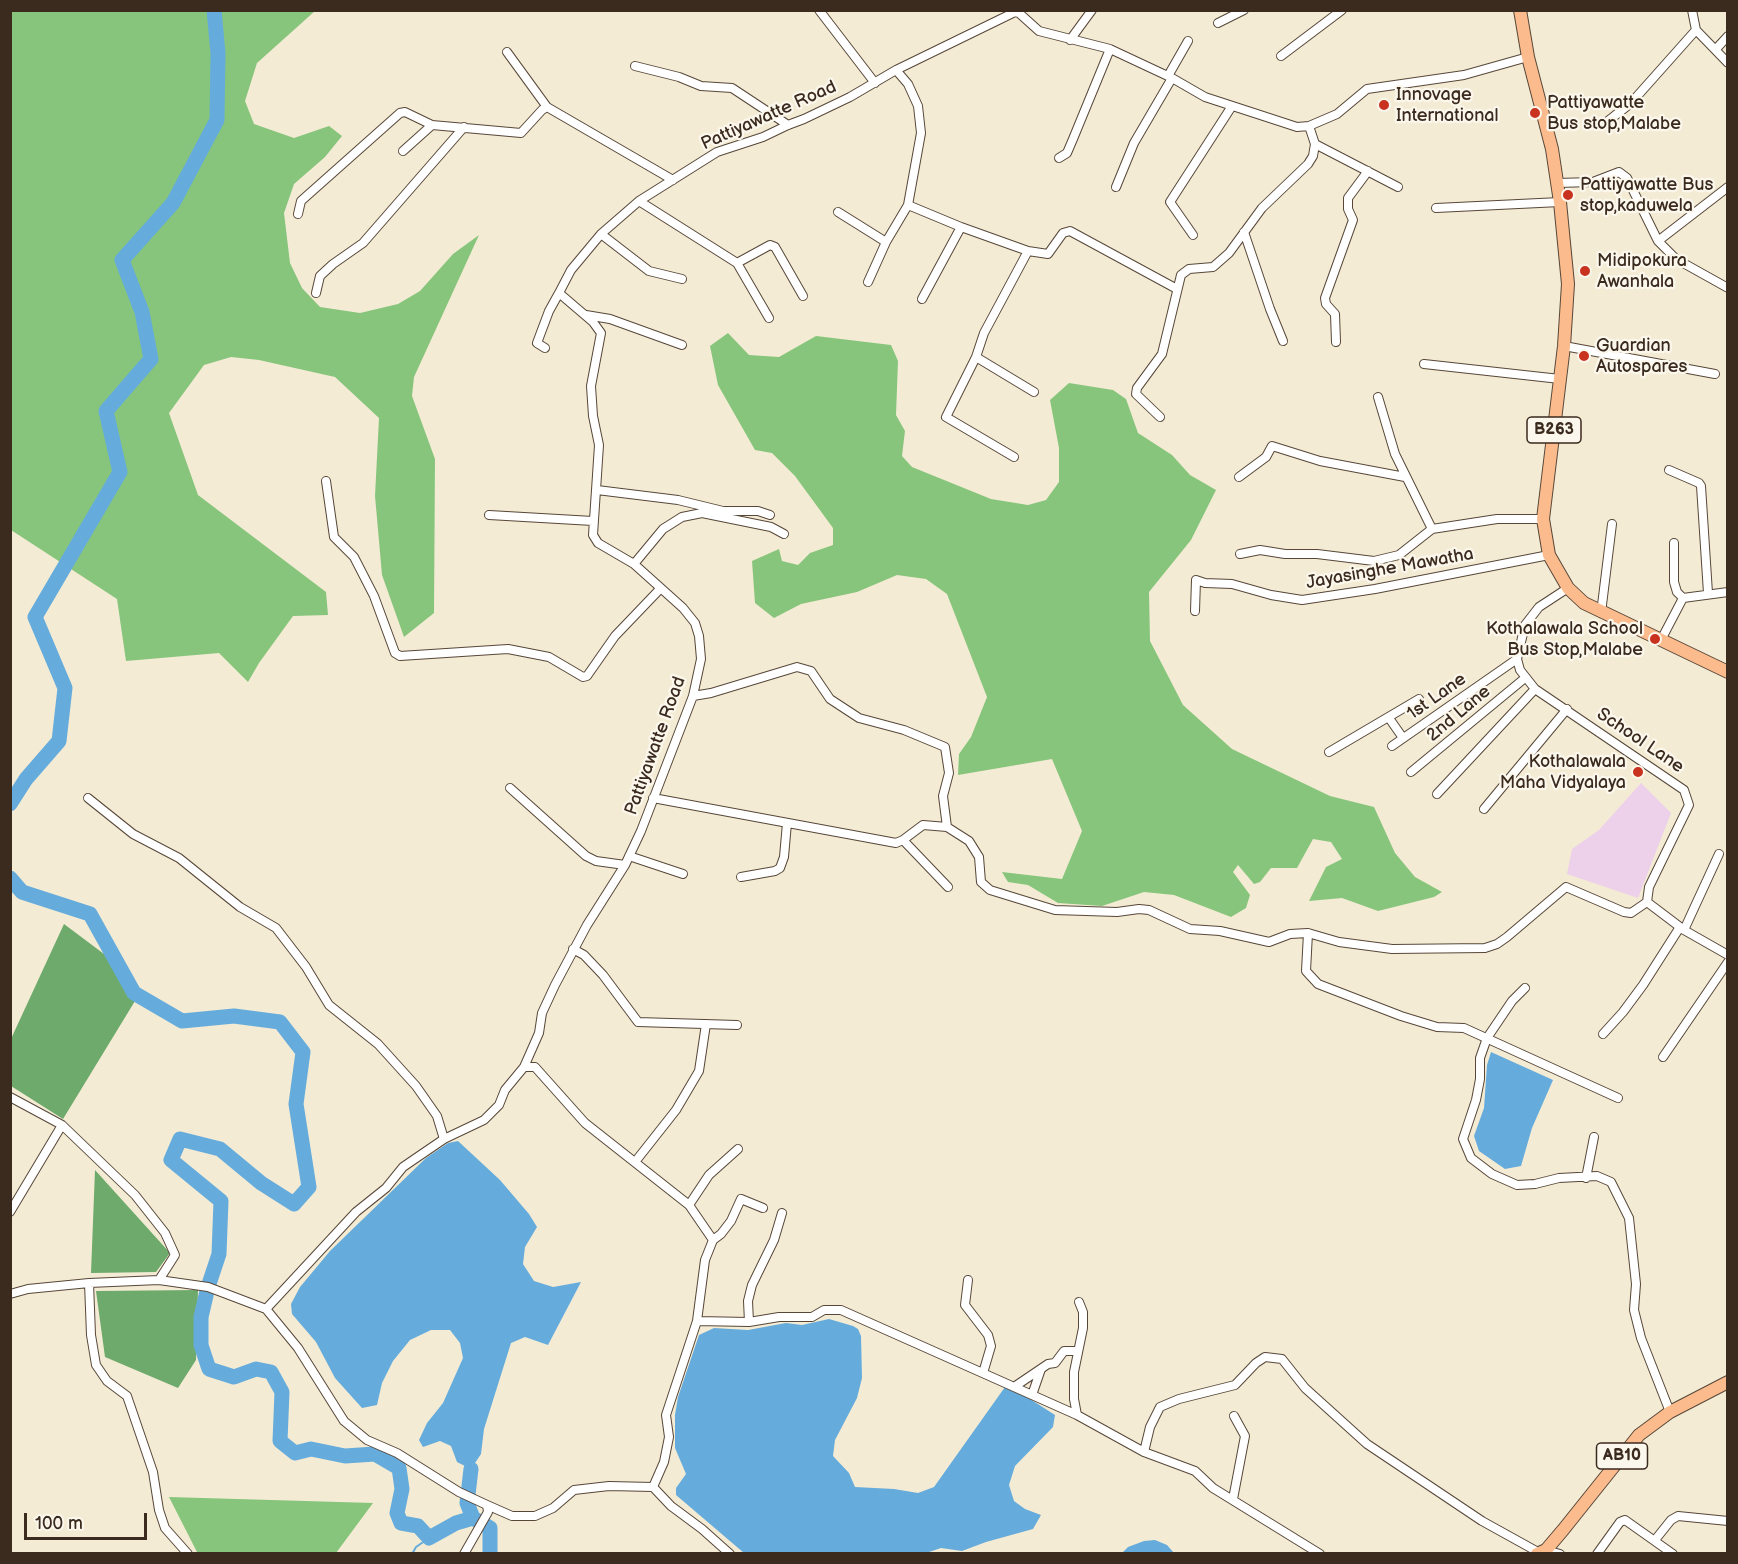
<!DOCTYPE html>
<style>
body{margin:0}
#map{position:relative;width:1738px;height:1564px;overflow:hidden;background:#f4ebd4;font-family:"Balsamiq Sans",sans-serif}
canvas{display:block}
.frame{position:absolute;inset:0;border:12px solid #3b2a1e;pointer-events:none}
.scale{position:absolute;left:24px;top:1513px;width:123px;height:27px;box-sizing:border-box;border:3px solid #3b2a1e;border-top:0;padding-left:8px;font-size:18px;line-height:21px;white-space:nowrap;color:#3b2a1e;-webkit-text-stroke:4px #fbf7ec;paint-order:stroke}
</style>
<div id="map">
<canvas width="1738" height="1564"></canvas>
<div class="frame"></div>
<div class="scale">100 m</div>
</div>
<script>
const context = document.querySelector('canvas').getContext('2d');
context.lineJoin = 'round';
function fill(path, color) {
  context.fillStyle = color;
  context.fill(path, 'evenodd');
}
function poly(rows) {
  const path = new Path2D();
  for (const r of rows) {
    path.moveTo(r[0], r[1]);
    for (let i = 2; i < r.length; i += 2) path.lineTo(r[i], r[i + 1]);
  }
  return path;
}
function trace(path, color, width, dash) {
  context.strokeStyle = color;
  context.lineWidth = width;
  context.lineCap = dash ? 'butt' : 'round';
  context.setLineDash(dash || []);
  context.stroke(path);
}
function write(font, color, halo, rows, align = 'center') {
  context.font = font + ' "Balsamiq Sans",sans-serif';
  context.lineWidth = 4.5;
  context.setLineDash([]);
  context.textBaseline = 'middle';
  context.strokeStyle = halo;
  context.fillStyle = color;
  for (const [text, x, y, turn = 0] of rows) {
    context.save();
    context.translate(x, y);
    context.rotate((+turn || 0) * Math.PI / 180);
    context.textAlign = isNaN(turn) ? turn : align;
    if (halo) context.strokeText(text, 0, 0);
    context.fillText(text, 0, 0);
    context.restore();
  }
}
fill(poly([
 [1641,783,1671,813,1638,898,1567,874,1572,849,1599,830]
]), '#edd0e9');
fill(poly([
 [10,11,315,11,257,63,245,101,254,124,294,138,329,126,342,136,325,157,294,184,284,213,290,263,302,288,320,307,360,313,398,304,420,291,453,254,479,235,414,377,412,396,435,459,434,613,404,637,382,575,375,496,379,418,335,377,259,360,231,357,204,365,169,413,198,495,326,592,328,615,293,616,259,663,248,682,219,653,126,661,117,599,11,530],
 [728,333,749,355,779,357,816,336,891,345,898,361,896,415,905,431,902,456,912,467,991,499,1028,505,1046,500,1059,482,1059,448,1050,400,1069,383,1113,390,1126,399,1138,433,1172,455,1190,475,1216,490,1191,540,1149,592,1150,641,1183,705,1232,749,1330,796,1374,807,1395,853,1415,877,1442,892,1434,897,1378,911,1342,898,1309,901,1326,867,1342,859,1331,842,1313,839,1297,868,1271,868,1260,882,1254,884,1238,865,1233,872,1250,895,1246,908,1231,917,1174,895,1144,892,1102,906,1058,903,1028,885,1008,882,1002,872,1062,879,1082,831,1052,759,958,775,959,754,971,737,987,697,947,594,926,579,897,575,857,592,801,604,774,618,755,603,752,561,779,549,782,561,798,565,810,553,833,545,833,528,795,476,772,453,755,450,718,385,710,346],
 [169,1497,373,1503,336,1553,198,1554]
]), '#87c57c');
fill(poly([
 [64,924,108,957,135,1001,63,1119,11,1086,10,1041],
 [95,1170,170,1253,156,1272,91,1273],
 [198,1290,196,1360,178,1388,105,1357,96,1291]
]), '#6daa6c');
fill(poly([
 [1491,1052,1553,1080,1532,1128,1521,1166,1505,1169,1479,1151,1474,1136,1484,1108,1487,1065],
 [458,1141,500,1180,529,1214,537,1227,525,1247,523,1264,534,1281,553,1287,581,1282,548,1345,525,1337,511,1343,484,1429,481,1454,471,1469,457,1462,451,1446,440,1441,423,1447,419,1440,427,1423,443,1403,463,1358,460,1343,450,1330,431,1330,410,1340,393,1361,382,1383,377,1405,362,1408,335,1378,316,1342,292,1314,291,1304,300,1287,330,1251,426,1158,448,1143],
 [829,1319,853,1326,858,1329,861,1336,862,1378,857,1398,835,1440,833,1456,849,1473,855,1487,894,1489,918,1493,934,1487,1005,1387,1030,1399,1055,1415,1053,1427,1015,1466,1009,1485,1014,1501,1025,1509,1041,1515,1033,1529,986,1542,962,1551,941,1548,923,1554,744,1553,676,1495,676,1488,686,1474,675,1448,675,1415,678,1397,699,1335,714,1328,748,1330,786,1323,802,1325],
 [1155,1540,1167,1545,1174,1553,1122,1553,1128,1547,1144,1541]
]), '#65acdc');
trace(poly([
 [412,1554,416,1547,429,1538]
]), '#65acdc', 2);
trace(poly([
 [10,804,26,779,59,741,65,688,35,617,120,472,106,411,151,359,142,312,122,260,173,203,217,120,218,53,214,10],
 [10,878,22,892,90,914,134,993,182,1021,234,1016,280,1022,303,1052,296,1104,309,1187,294,1204,261,1183,220,1149,180,1139,171,1160,221,1201,219,1254,208,1287,201,1317,201,1345,209,1369,234,1377,256,1369,271,1372,282,1392,280,1441,295,1453,311,1449,345,1456,375,1454,399,1468,402,1489,397,1513,401,1523,418,1526,429,1538,456,1523,473,1518,490,1528,490,1554],
 [471,1469,467,1503,473,1518]
]), '#65acdc', 15);
const street = poly([
 [819,10,875,83],
 [1692,10,1696,30,1728,63],
 [1015,12,1019,13,1039,31,1110,49,1172,78,1205,97,1297,127,1309,126,1337,114,1367,89,1464,75,1528,57],
 [1218,23,1244,10],
 [1070,40,1092,10],
 [1716,49,1728,36],
 [507,52,547,107],
 [1281,56,1342,10],
 [635,66,679,77,701,86,732,88,788,125],
 [896,70,908,84,918,106,921,133,908,205,961,227,1028,251,1048,254,1063,233,1070,231,1177,289],
 [1168,76,1188,41],
 [1608,121,1631,103,1696,30],
 [1315,144,1398,187],
 [403,151,432,125],
 [1059,158,1067,153,1073,139,1110,49],
 [1557,183,1593,182,1619,172,1627,178,1658,241,1676,259,1728,288],
 [1116,187,1134,143,1172,78],
 [639,201,737,263],
 [1436,208,1560,202],
 [838,212,886,242],
 [298,214,301,201,400,113,405,112,432,125,521,133,542,110,547,107,673,180],
 [1244,232,1270,309,1283,341],
 [601,234,649,271,682,279],
 [1193,235,1170,202,1232,106],
 [1658,241,1728,187],
 [868,282,886,242,908,205],
 [316,293,320,276,333,264,363,243,464,127],
 [922,299,961,227],
 [586,315,610,319,682,345],
 [769,318,737,263,770,245,775,247,803,296],
 [1336,342,1335,314,1326,304,1325,298,1353,220,1348,209,1348,198,1368,171],
 [1564,346,1715,374],
 [545,348,537,343,549,311,559,293],
 [976,357,1034,392],
 [1424,364,1560,379],
 [1378,397,1395,454,1432,529],
 [1160,417,1136,394,1137,388,1162,354,1181,275,1189,269,1213,267,1229,253,1262,208,1308,164,1313,156,1315,144,1309,126],
 [1014,457,946,417,976,357,984,333,1028,251],
 [1669,470,1699,483,1701,486,1708,593],
 [1239,477,1266,457,1272,446,1320,461,1405,477],
 [326,481,334,537,354,557,374,596,395,653,400,656,508,649,549,657,583,677,587,676,615,636,660,589],
 [597,490,678,500,723,511,758,511,770,515],
 [489,515,593,521],
 [1674,543,1674,582,1677,592,1683,598],
 [1240,554,1260,550,1285,554,1317,554,1374,561,1399,555,1432,529,1497,519,1543,519],
 [634,564,663,529,682,517,702,513,771,527,784,534],
 [1568,588,1539,607,1525,625,1517,659,1520,670,1535,689,1684,790,1689,805,1649,887,1647,902,1684,930,1728,955],
 [1195,611,1196,580,1205,583,1232,584,1271,595,1302,600,1375,589,1549,555],
 [1601,613,1612,524],
 [1661,640,1683,598,1728,592],
 [1389,718,1403,738],
 [1392,746,1517,659],
 [1329,752,1419,699],
 [1411,772,1525,678],
 [510,788,586,856,596,861,625,865],
 [1437,794,1535,689],
 [88,798,133,834,179,858,240,907,276,928,306,967,329,1005,378,1044,416,1086,437,1116,444,1139],
 [653,798,896,843,903,840,923,825,947,827,943,796,949,773,945,747,904,730,859,718,830,699,811,671,797,667,711,693,693,696],
 [1484,809,1567,709],
 [947,827,969,841,979,857,981,882,990,890,1055,910,1117,912,1139,909,1149,910,1190,929,1220,931,1269,942,1290,934,1308,933,1339,942,1392,949,1485,948,1497,944,1507,937,1566,887,1624,912,1631,913,1647,902],
 [903,840,948,887],
 [629,856,683,874],
 [741,877,775,871,780,868,784,857,787,823],
 [1684,930,1719,854],
 [1308,933,1306,971,1318,984,1401,1016,1437,1027,1464,1028,1618,1098],
 [573,949,584,955,603,975,638,1022,737,1025],
 [1525,988,1512,1001,1487,1038,1480,1058,1480,1079,1476,1100,1463,1139,1471,1158,1492,1174,1517,1185,1535,1184,1559,1178,1597,1176,1611,1182,1629,1218,1636,1284,1634,1310,1641,1338,1670,1412],
 [1603,1034,1623,1012,1643,985,1680,927],
 [1663,1057,1728,962],
 [524,1067,505,1090,499,1105,484,1120,444,1139,403,1167,386,1188,356,1212,266,1309,298,1348,344,1421,367,1440,397,1453,459,1492,487,1505,512,1516,535,1516,553,1508,574,1490,609,1486,653,1487],
 [10,1097,62,1125,135,1195,165,1233,175,1255,159,1280],
 [635,1162,676,1110,699,1071,706,1024],
 [1586,1178,1594,1137],
 [689,1205,709,1175,738,1149],
 [10,1212,62,1125],
 [713,1240,721,1234,731,1221,741,1199,763,1208],
 [968,1280,965,1305,988,1335,991,1346,983,1373],
 [89,1283,91,1335,96,1365,107,1381,127,1396,153,1472,159,1510,165,1528,188,1554],
 [10,1294,28,1289,89,1283,159,1280,208,1287,266,1309],
 [697,1321,749,1322,779,1317,812,1317,824,1310,841,1310,1077,1415,1144,1452,1195,1471,1213,1488,1320,1554],
 [749,1322,748,1301,752,1285,774,1240,782,1213],
 [1014,1387,1048,1364,1055,1363,1064,1351,1078,1351],
 [1032,1395,1041,1369],
 [1077,1415,1074,1399,1074,1372,1083,1328,1083,1312,1079,1302],
 [1144,1452,1150,1427,1160,1407,1179,1399,1235,1385,1256,1363,1265,1357,1282,1359,1305,1388,1367,1444,1482,1521,1538,1552],
 [1233,1499,1245,1436,1234,1416],
 [1655,1540,1671,1520,1678,1516,1728,1521],
 [1546,1550,1560,1554],
 [464,1554,488,1512,487,1505],
 [730,1554,702,1529,671,1506,653,1487,664,1462,669,1437,666,1415,697,1321,705,1260,713,1240,689,1205,585,1123,535,1067,524,1067,539,1033,542,1013,555,985,587,925,625,865,641,831,693,696,701,659,699,636,695,623,683,608,634,564,598,543,593,535,599,445,593,416,591,386,601,333,593,322,559,293,571,270,601,234,639,201,717,152,763,137,788,125,804,119,850,97,896,70,1015,12,1014,10],
 [1597,1554,1620,1522,1625,1520,1673,1554]
]);
const primary = poly([
 [1520,10,1528,57,1552,149,1560,202,1568,284,1564,346,1543,519,1549,555,1568,588,1584,603,1728,672],
 [1537,1554,1546,1550,1563,1530,1639,1435,1670,1412,1728,1382]
]);
trace(street, '#574739', 10);
trace(primary, '#574739', 14);
trace(street, '#fff', 8);
trace(primary, '#fbbb8c', 12);
for (const [x, y, r, color] of [
 [1384,105,6,"#c8321e"],
 [1535,113,6,"#c8321e"],
 [1568,195,6,"#c8321e"],
 [1585,271,6,"#c8321e"],
 [1584,356,6,"#c8321e"],
 [1655,639,6,"#c8321e"],
 [1638,772,6,"#c8321e"]
]) {
  const dot = new Path2D();
  dot.arc(x, y, r, 0, 2 * Math.PI);
  context.fillStyle = color;
  context.fill(dot);
  trace(dot, '#fbf7ec', 2);
}
for (const [x, y, w] of [
 [1554,430,54],
 [1622,1456,51]
]) {
  const box = new Path2D();
  box.roundRect(x - w / 2, y - 13, w, 26, 4.5);
  context.fillStyle = '#fbf7ec';
  context.fill(box);
  trace(box, '#3b2a1e', 1.5);
}
write('bold 16px', '#3b2a1e', null, [
 ["B263",1554,430],
 ["AB10",1622,1456]
]);
write('18px', '#3b2a1e', '#fbf7ec', [
 ["Innovage",1396,95],
 ["International",1396,116],
 ["Pattiyawatte",1547,103],
 ["Bus stop,Malabe",1547,124],
 ["Pattiyawatte Bus",1580,185],
 ["stop,kaduwela",1580,206],
 ["Midipokura",1597,261],
 ["Awanhala",1597,282],
 ["Guardian",1596,346],
 ["Autospares",1596,367],
 ["Kothalawala School",1643,629,"right"],
 ["Bus Stop,Malabe",1643,650,"right"],
 ["Kothalawala",1626,762,"right"],
 ["Maha Vidyalaya",1626,783,"right"]
], 'left');
write('18px', '#3b2a1e', '#fbf7ec', [
 ["Pattiyawatte Road",769,116,-24],
 ["Jayasinghe Mawatha",1390,569,-10],
 ["1st Lane",1437,697,-35],
 ["2nd Lane",1459,714,-40],
 ["School Lane",1640,741,34],
 ["Pattiyawatte Road",656,746,-70]
]);
</script>
